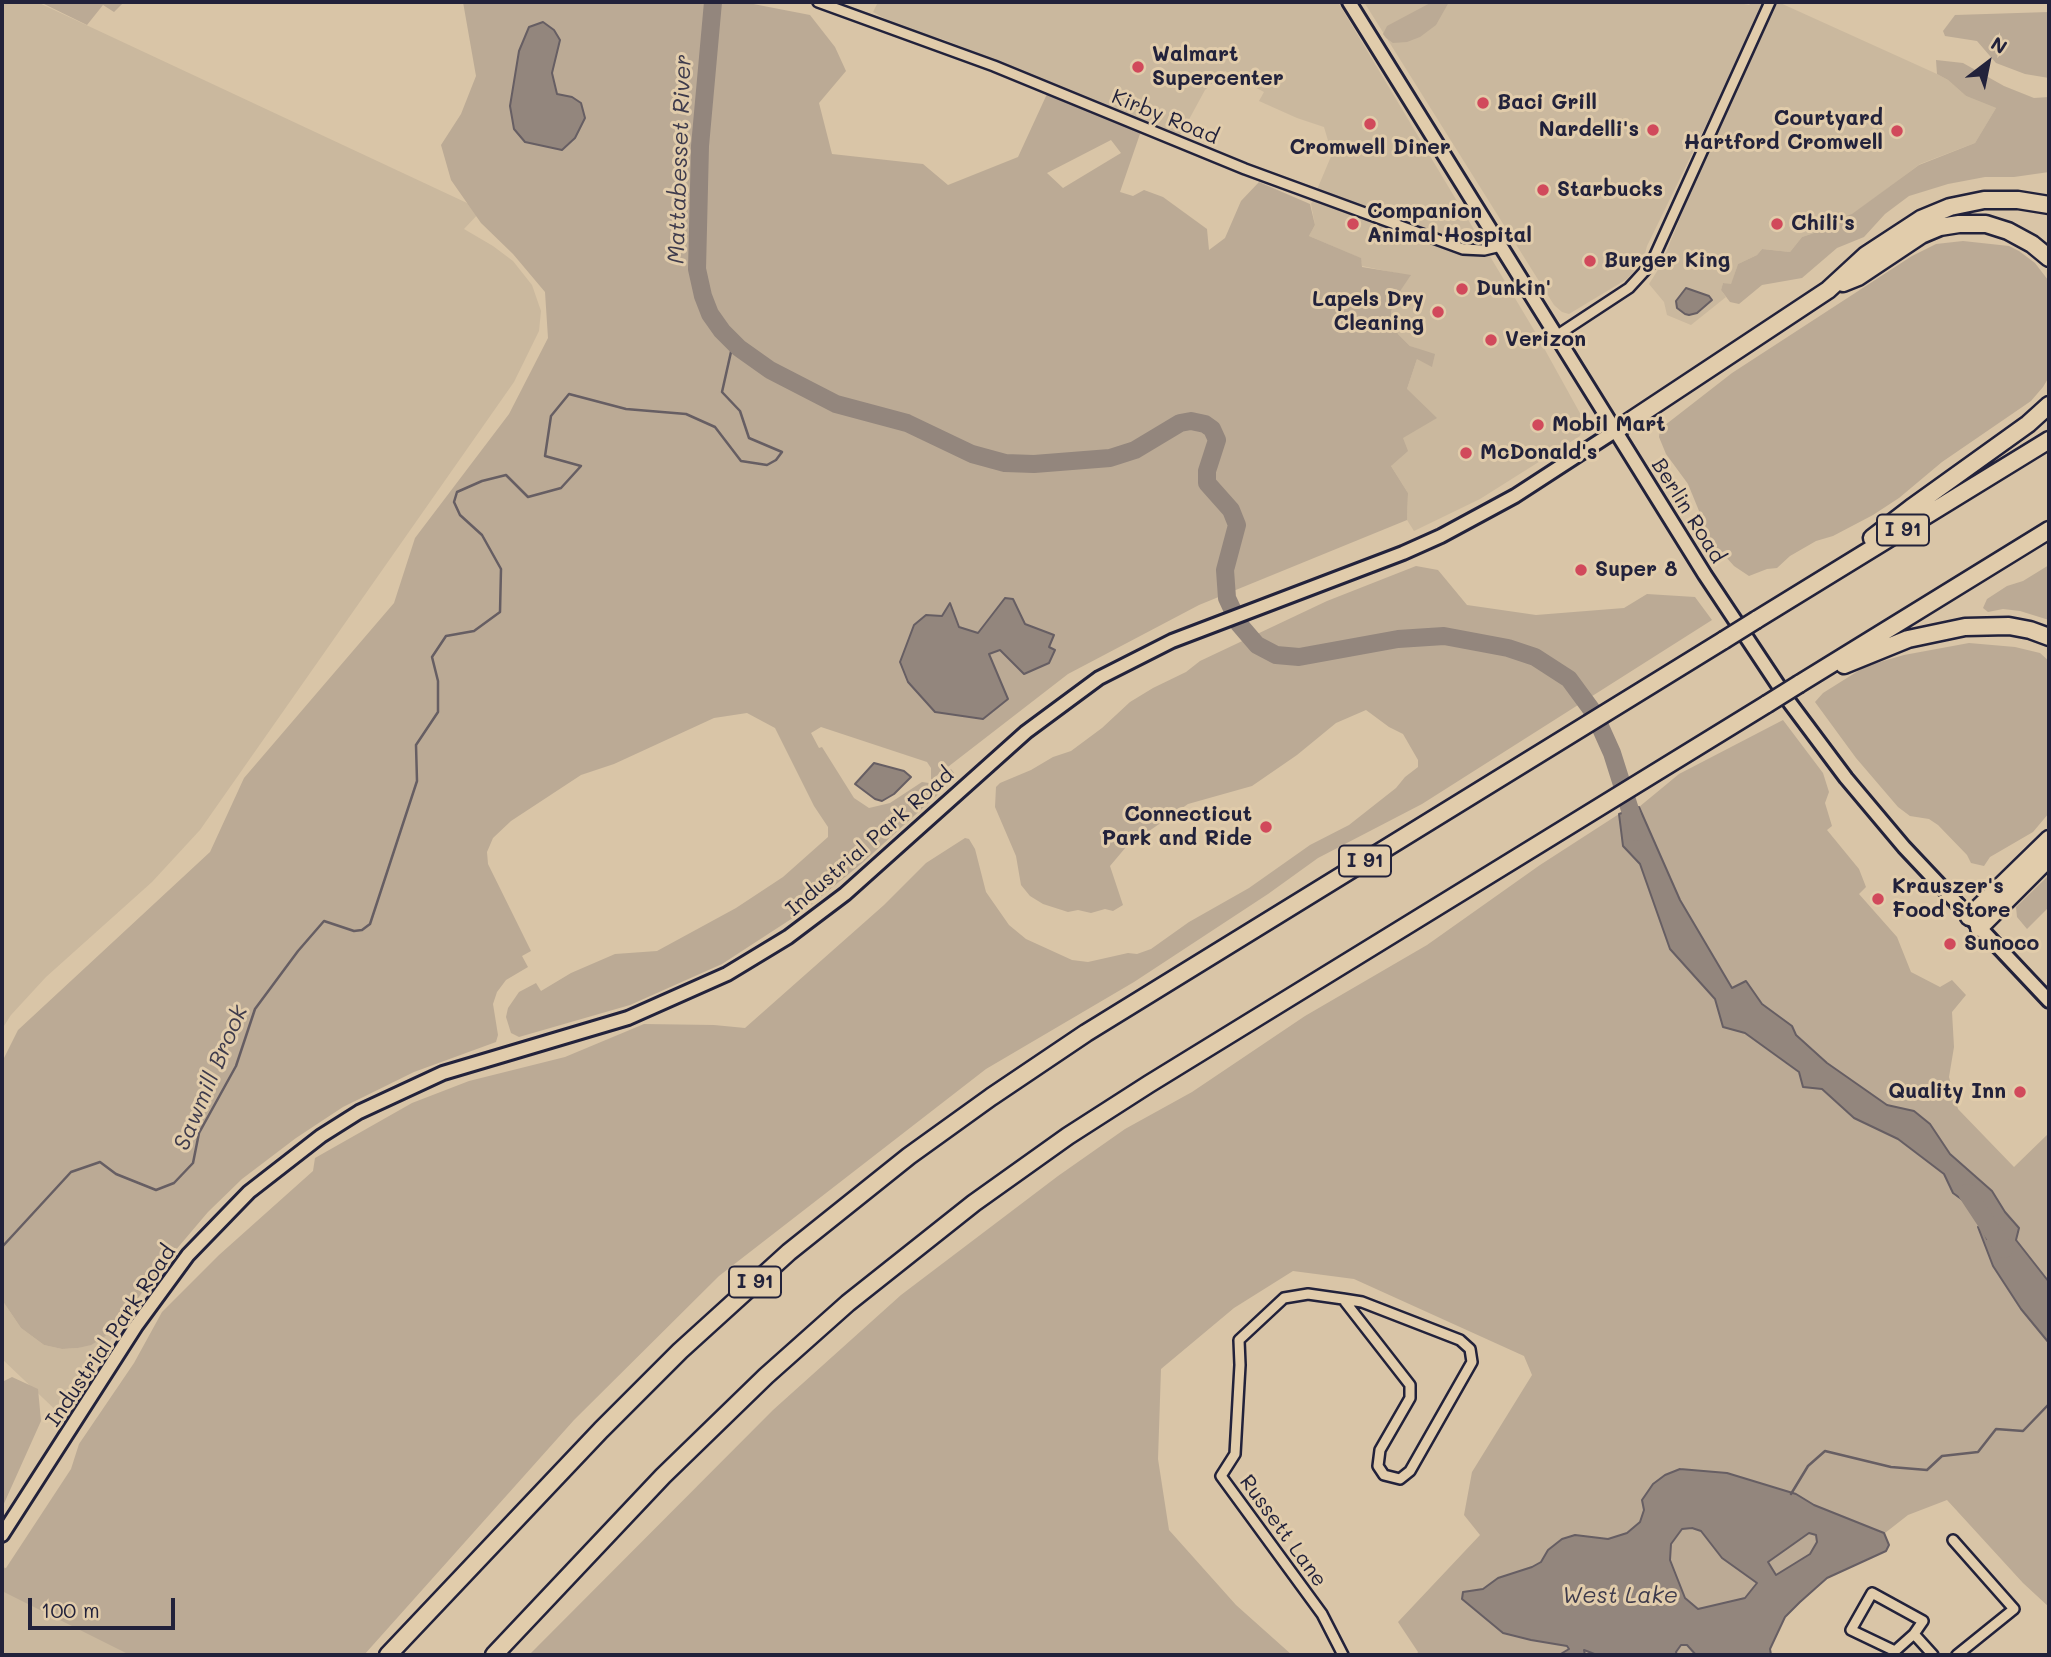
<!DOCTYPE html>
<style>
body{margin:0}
#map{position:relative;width:2051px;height:1657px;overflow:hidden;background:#d9c5a7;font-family:Mali,sans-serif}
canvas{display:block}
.frame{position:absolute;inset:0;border:4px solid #22223b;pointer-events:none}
.north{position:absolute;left:1953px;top:28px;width:70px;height:70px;-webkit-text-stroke:5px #e1ccab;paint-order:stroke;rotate:32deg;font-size:19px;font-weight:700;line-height:28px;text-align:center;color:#22223b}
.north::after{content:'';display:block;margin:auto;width:24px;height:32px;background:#22223b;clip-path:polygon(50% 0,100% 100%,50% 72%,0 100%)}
.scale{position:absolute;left:28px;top:1598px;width:147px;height:32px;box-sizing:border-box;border:4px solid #22223b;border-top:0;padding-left:9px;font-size:21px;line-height:24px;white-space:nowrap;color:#22223b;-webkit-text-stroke:5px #e1ccab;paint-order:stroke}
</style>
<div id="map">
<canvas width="2051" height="1657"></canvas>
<div class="frame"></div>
<div class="north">N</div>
<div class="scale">100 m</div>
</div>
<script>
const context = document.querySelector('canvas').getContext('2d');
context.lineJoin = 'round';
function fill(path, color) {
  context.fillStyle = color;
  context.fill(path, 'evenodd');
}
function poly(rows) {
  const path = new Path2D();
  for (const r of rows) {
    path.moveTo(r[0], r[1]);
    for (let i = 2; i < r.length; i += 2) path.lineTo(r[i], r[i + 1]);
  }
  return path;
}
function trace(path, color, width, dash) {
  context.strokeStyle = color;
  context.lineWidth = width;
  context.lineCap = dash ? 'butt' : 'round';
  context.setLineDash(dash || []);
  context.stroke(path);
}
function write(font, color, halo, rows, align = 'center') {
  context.font = font + ' Mali,sans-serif';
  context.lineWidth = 6;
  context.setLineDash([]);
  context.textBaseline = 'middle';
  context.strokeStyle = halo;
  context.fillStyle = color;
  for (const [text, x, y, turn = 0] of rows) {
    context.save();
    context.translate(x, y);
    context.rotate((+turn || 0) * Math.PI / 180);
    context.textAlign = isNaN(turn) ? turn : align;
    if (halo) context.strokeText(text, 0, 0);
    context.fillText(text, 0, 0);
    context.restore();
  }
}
fill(poly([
 [2,2,37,2,482,210,464,229,493,246,513,261,532,285,541,311,539,331,514,382,200,830,152,882,46,977,11,1015,2,1029],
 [878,2,1338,2,1534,330,1581,415,1583,425,1580,436,1480,499,1414,531,1407,520,1408,493,1391,466,1403,438,1407,389,1417,359,1434,355,1410,346,1398,334,1391,314,1393,302,1410,276,1362,266,1360,258,1309,236,1315,225,1311,204,1332,154,1324,127,1297,118,1259,101,1264,92,1225,71,1205,90,1180,136,945,40,900,27,873,12],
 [1364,2,1742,2,1744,4,1749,5,1752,2,1766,2,1647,246,1643,261,1627,279,1569,314,1562,312,1554,305],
 [1778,2,1937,74,1948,80,1966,96,1996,108,1975,143,1920,164,1852,215,1830,222,1823,230,1802,237,1790,252,1762,249,1757,255,1738,264,1731,285,1723,283,1721,290,1726,297,1691,325,1667,315,1664,302,1649,284,1661,265,1695,181],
 [2,1300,21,1328,44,1345,62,1349,78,1348,103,1338,121,1323,64,1418,2,1359],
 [2,1566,173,1655,2,1655]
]), '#cab89e');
fill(poly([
 [40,2,124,2,114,12,103,5,87,25],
 [463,2,743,2,810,15,835,47,846,71,819,103,832,154,923,164,948,185,1018,157,1047,94,1141,131,1120,192,1133,196,1144,190,1163,197,1207,229,1209,250,1225,238,1241,201,1259,182,1310,204,1315,225,1309,236,1361,258,1362,267,1411,275,1393,302,1391,314,1398,334,1410,346,1435,354,1432,367,1417,359,1407,389,1437,418,1403,438,1408,451,1391,466,1408,493,1407,520,1199,605,1068,674,931,780,931,768,927,762,821,727,811,733,819,748,822,747,854,798,869,808,890,803,922,782,929,783,951,769,957,777,861,864,802,912,722,964,630,1005,519,1037,511,1033,506,1017,508,1008,519,992,536,983,541,991,571,973,615,954,657,951,736,908,783,877,828,837,828,827,814,806,775,728,747,713,714,718,614,764,581,775,511,821,493,838,487,852,488,864,531,951,522,956,528,967,506,980,497,992,493,1004,498,1035,496,1042,414,1072,343,1107,296,1138,242,1179,208,1212,152,1278,121,1323,103,1338,91,1345,78,1348,62,1349,44,1345,21,1328,2,1300,2,1062,18,1030,210,852,244,778,394,603,415,538,509,414,548,338,545,292,513,254,481,223,451,180,441,145,461,114,476,76],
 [1111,140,1121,153,1063,188,1047,173],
 [1432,2,1449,2,1436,25,1420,37,1407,42,1393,43,1386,38,1383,34,1387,26],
 [2049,12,2049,78,2025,74,1996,63,1977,41,1945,36,1943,31,1955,15],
 [1936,60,1963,63,2004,86,2034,98,2049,97,2049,172,2014,177,1985,177,1948,184,1909,196,1885,214,1864,237,1837,248,1802,278,1762,285,1739,304,1730,302,1721,290,1723,283,1731,284,1738,264,1757,255,1762,249,1790,252,1802,237,1823,230,1830,222,1852,214,1919,165,1975,143,1996,108,1966,96,1948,80,1937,74],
 [1963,241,2009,246,2019,251,2035,263,2048,280,2049,377,2043,387,2031,401,1942,462,1899,498,1873,515,1833,536,1816,541,1790,556,1777,568,1767,569,1749,576,1734,566,1726,557,1715,550,1688,484,1666,454,1659,437,1660,429,1732,373,1912,256,1936,244],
 [2049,565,2049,620,2020,611,2003,609,1988,612,1983,608,1987,599,2007,586,2023,581],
 [1416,566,1438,570,1467,605,1536,615,1624,608,1647,594,1695,597,1712,620,1422,804,1318,858,1268,894,1134,982,986,1069,719,1276,574,1420,364,1655,130,1655,2,1591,2,1569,6,1568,71,1469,79,1444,134,1363,162,1312,219,1255,313,1171,315,1158,412,1103,469,1081,565,1057,644,1024,714,1025,745,1028,884,905,926,863,965,838,969,839,975,849,986,892,1009,925,1026,939,1072,960,1088,962,1128,953,1137,954,1151,949,1189,922,1249,888,1310,845,1349,825,1396,788,1405,777,1418,767,1418,760,1403,734,1389,727,1366,710,1336,723,1297,755,1252,786,1188,804,1126,847,1110,866,1123,905,1113,911,1105,909,1091,913,1078,910,1068,912,1043,904,1030,896,1021,885,1016,856,995,807,996,787,1000,783,1031,770,1053,757,1071,751,1102,728,1130,702,1153,688,1186,672,1200,661,1327,601],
 [1969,643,2015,647,2040,653,2049,661,2049,813,2033,832,1990,857,1984,866,1971,863,1967,855,1938,825,1929,819,1910,816,1898,807,1856,758,1815,702,1823,693,1866,666,1904,655],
 [1783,720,1823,773,1829,792,1825,803,1832,826,1827,830,1859,869,1866,887,1859,894,1897,937,1911,972,1940,987,1952,980,1966,995,1952,1012,1954,1047,1949,1077,1958,1109,2014,1167,2049,1133,2049,1282,2016,1240,2019,1228,2005,1212,1992,1191,1950,1154,1930,1124,1914,1111,1887,1105,1827,1063,1796,1035,1792,1026,1762,1004,1746,981,1732,988,1680,900,1639,807,1679,774],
 [1619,814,1623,846,1640,864,1670,949,1715,999,1723,1026,1745,1033,1821,1089,1854,1118,1898,1139,1944,1174,1953,1193,1983,1215,1990,1225,1994,1236,1986,1239,1993,1266,2021,1309,2049,1343,2049,1607,2023,1583,1947,1500,1908,1515,1885,1533,1889,1545,1886,1551,1827,1578,1785,1617,1770,1649,1771,1655,1416,1655,1418,1652,1398,1622,1480,1535,1464,1515,1472,1472,1532,1375,1524,1356,1354,1279,1293,1271,1234,1308,1161,1369,1158,1459,1169,1530,1236,1605,1292,1655,529,1655,773,1410,901,1295,1058,1176,1125,1129,1192,1092,1305,1016,1427,945,1540,865],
 [2049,875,2049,907,2027,929,2017,917,2016,907],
 [12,1377,38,1389,41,1421,2,1508,2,1382]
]), '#bbaa95');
const water = poly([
 [543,22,554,30,560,40,552,73,557,94,572,97,581,103,585,118,575,138,562,150,525,142,514,129,510,106,519,51,529,27,543,22],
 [1686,288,1709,296,1712,300,1697,313,1689,315,1685,314,1677,308,1676,301,1686,288],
 [1005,598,1013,599,1025,624,1054,635,1049,647,1055,650,1049,663,1024,674,1000,650,989,654,1008,699,983,719,935,712,908,682,900,662,914,625,926,615,942,616,950,603,959,627,978,633,1005,598],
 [874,763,904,771,911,777,894,794,882,801,875,799,855,784,874,763],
 [1639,807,1680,900,1732,988,1746,981,1762,1004,1792,1026,1796,1035,1827,1063,1887,1105,1914,1111,1930,1124,1950,1154,1992,1191,2005,1212,2019,1228,2016,1240,2049,1282,2049,1343,2021,1309,1993,1266,1978,1227,1982,1226,1987,1239,1994,1236,1990,1225,1983,1215,1953,1193,1944,1174,1898,1139,1854,1118,1822,1089,1803,1087,1799,1072,1745,1033,1723,1027,1715,999,1670,949,1640,864,1623,846,1619,814,1639,807],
 [1680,1469,1727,1473,1796,1494,1814,1505,1884,1533,1889,1545,1886,1551,1827,1578,1800,1602,1785,1617,1770,1649,1771,1655,1696,1655,1687,1645,1681,1645,1676,1652,1677,1655,1597,1655,1584,1650,1585,1655,1559,1655,1569,1649,1567,1646,1531,1640,1503,1633,1462,1599,1463,1592,1483,1589,1498,1578,1532,1567,1541,1562,1548,1550,1562,1539,1575,1535,1608,1539,1627,1533,1640,1522,1644,1510,1642,1500,1653,1484,1665,1475,1680,1469],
 [1692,1528,1701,1531,1722,1558,1757,1583,1745,1598,1698,1609,1685,1598,1670,1560,1671,1544,1682,1529,1692,1528],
 [1809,1533,1816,1535,1817,1542,1810,1554,1776,1575,1768,1562,1809,1533]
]);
fill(water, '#93867d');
trace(water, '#665e63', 2);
trace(poly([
 [2,1247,71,1172,100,1162,116,1174,156,1190,174,1183,193,1163,199,1133,236,1066,255,1009,298,951,324,921,354,931,362,930,370,924,417,781,416,745,438,712,438,681,432,657,446,636,474,631,500,612,501,569,482,535,460,515,454,502,457,492,482,481,506,475,528,497,561,488,581,466,545,456,551,416,569,394,626,409,686,414,715,427,741,461,767,465,776,460,782,452,749,438,740,411,722,392,733,343],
 [1791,1494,1808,1466,1825,1451,1891,1467,1927,1470,1942,1456,1978,1452,1996,1429,2023,1431,2049,1404]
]), '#665e63', 2.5);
trace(poly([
 [713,2,700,146,697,269,703,296,710,314,722,331,739,348,770,370,836,404,907,423,972,454,1005,463,1034,464,1110,458,1135,450,1180,423,1191,421,1205,424,1212,429,1217,440,1207,471,1207,483,1231,510,1237,525,1225,570,1227,598,1239,624,1257,645,1276,655,1299,657,1398,639,1444,636,1508,648,1535,657,1569,679,1594,713,1612,753,1637,832],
 [1967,1193,2004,1249]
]), '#93867d', 18);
const street = poly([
 [818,2,994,66,1245,169,1463,249,1484,250,1501,246],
 [1556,336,1629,288,1651,264,1770,2],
 [1343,1299,1362,1302,1460,1340,1470,1349,1472,1362,1410,1471,1400,1479,1384,1475,1378,1466,1380,1450,1410,1398,1410,1385,1343,1299,1308,1294,1284,1298,1239,1340,1240,1365,1235,1454,1221,1476,1322,1614,1343,1655],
 [1953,1540,2014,1609,1957,1655],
 [1872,1593,1923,1621,1914,1634,1895,1651,1851,1630,1872,1593],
 [1914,1634,1933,1655]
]);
const secondary = poly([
 [1349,2,1705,575,1790,703,1846,778,1904,847,2049,1001],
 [2,1535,136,1326,188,1255,249,1192,321,1136,359,1112,443,1073,628,1018,727,974,788,937,845,894,1026,732,1099,678,1172,641,1403,553,1441,536,1515,496,1615,431]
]);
const highway = poly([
 [1843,283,1858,277,1921,235,1940,227,1959,224,1986,224,2008,231,2032,244,2049,258],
 [1615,431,1828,290,1866,255,1921,219,1950,207,1984,200,2018,200,2049,205],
 [1872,538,1911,508,2028,424,2049,405],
 [1756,620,2049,440],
 [1844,665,1908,639,1965,627,2009,626,2030,630,2049,637],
 [1799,684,2049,530],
 [1969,917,2049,839],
 [1979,928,2049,858],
 [388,1655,601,1430,680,1351,789,1252,909,1156,991,1097,1086,1033,1724,640],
 [494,1655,663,1476,766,1376,848,1303,974,1203,1068,1136,1149,1084,1767,704]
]);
trace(street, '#22223b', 14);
trace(secondary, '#22223b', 18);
trace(highway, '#22223b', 21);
trace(street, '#e1ccab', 9);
trace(secondary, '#e1ccab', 12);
trace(highway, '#e1ccab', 16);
const highwayBridge = poly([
 [1724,640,1756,620],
 [1767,704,1799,684]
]);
trace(highwayBridge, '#22223b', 21, []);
trace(highwayBridge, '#e1ccab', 16);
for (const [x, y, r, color] of [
 [1138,67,7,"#d1495b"],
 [1483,103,7,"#d1495b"],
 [1370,124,7,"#d1495b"],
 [1653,130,7,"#d1495b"],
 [1897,131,7,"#d1495b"],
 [1543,190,7,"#d1495b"],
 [1353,224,7,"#d1495b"],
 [1777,224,7,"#d1495b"],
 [1590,261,7,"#d1495b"],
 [1462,289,7,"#d1495b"],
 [1438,312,7,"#d1495b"],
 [1491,340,7,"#d1495b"],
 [1538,425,7,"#d1495b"],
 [1466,453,7,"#d1495b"],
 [1581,570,7,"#d1495b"],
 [1266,827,7,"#d1495b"],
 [1878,899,7,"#d1495b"],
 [1950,944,7,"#d1495b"],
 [2020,1092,7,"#d1495b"]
]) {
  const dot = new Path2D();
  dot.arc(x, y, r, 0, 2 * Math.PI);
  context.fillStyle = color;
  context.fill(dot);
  trace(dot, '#e1ccab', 2.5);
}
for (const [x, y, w] of [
 [1903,530,52],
 [1365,861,52],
 [755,1282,52]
]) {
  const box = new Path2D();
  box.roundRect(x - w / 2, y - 15.5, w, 31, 5);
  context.fillStyle = '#e1ccab';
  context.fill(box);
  trace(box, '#22223b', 2);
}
write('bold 19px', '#22223b', null, [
 ["I 91",1903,530],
 ["I 91",1365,861],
 ["I 91",755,1282]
]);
write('bold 21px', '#22223b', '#e1ccab', [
 ["Walmart",1152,55],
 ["Supercenter",1152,79],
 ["Baci Grill",1497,103],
 ["Courtyard",1883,119,"right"],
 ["Hartford Cromwell",1883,143,"right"],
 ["Nardelli's",1639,130,"right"],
 ["Cromwell Diner",1370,148,"center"],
 ["Starbucks",1557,190],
 ["Companion",1367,212],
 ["Animal Hospital",1367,236],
 ["Chili's",1791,224],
 ["Burger King",1604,261],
 ["Dunkin'",1476,289],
 ["Lapels Dry",1424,300,"right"],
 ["Cleaning",1424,324,"right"],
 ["Verizon",1505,340],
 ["Mobil Mart",1552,425],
 ["McDonald's",1480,453],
 ["Super 8",1595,570],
 ["Connecticut",1252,815,"right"],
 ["Park and Ride",1252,839,"right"],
 ["Krauszer's",1892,887],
 ["Food Store",1892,911],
 ["Sunoco",1964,944],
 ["Quality Inn",2006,1092,"right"]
], 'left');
write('21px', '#22223b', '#e1ccab', [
 ["Kirby Road",1165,117,22],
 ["Berlin Road",1688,511,58],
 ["Industrial Park Road",870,842,-41],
 ["Industrial Park Road",111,1336,-56],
 ["Russett Lane",1283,1531,54]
]);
write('italic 23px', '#3e3b4c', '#e1ccab', [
 ["Mattabesset River",680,159,-88],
 ["Sawmill Brook",211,1078,-67],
 ["West Lake",1620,1596]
]);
</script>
